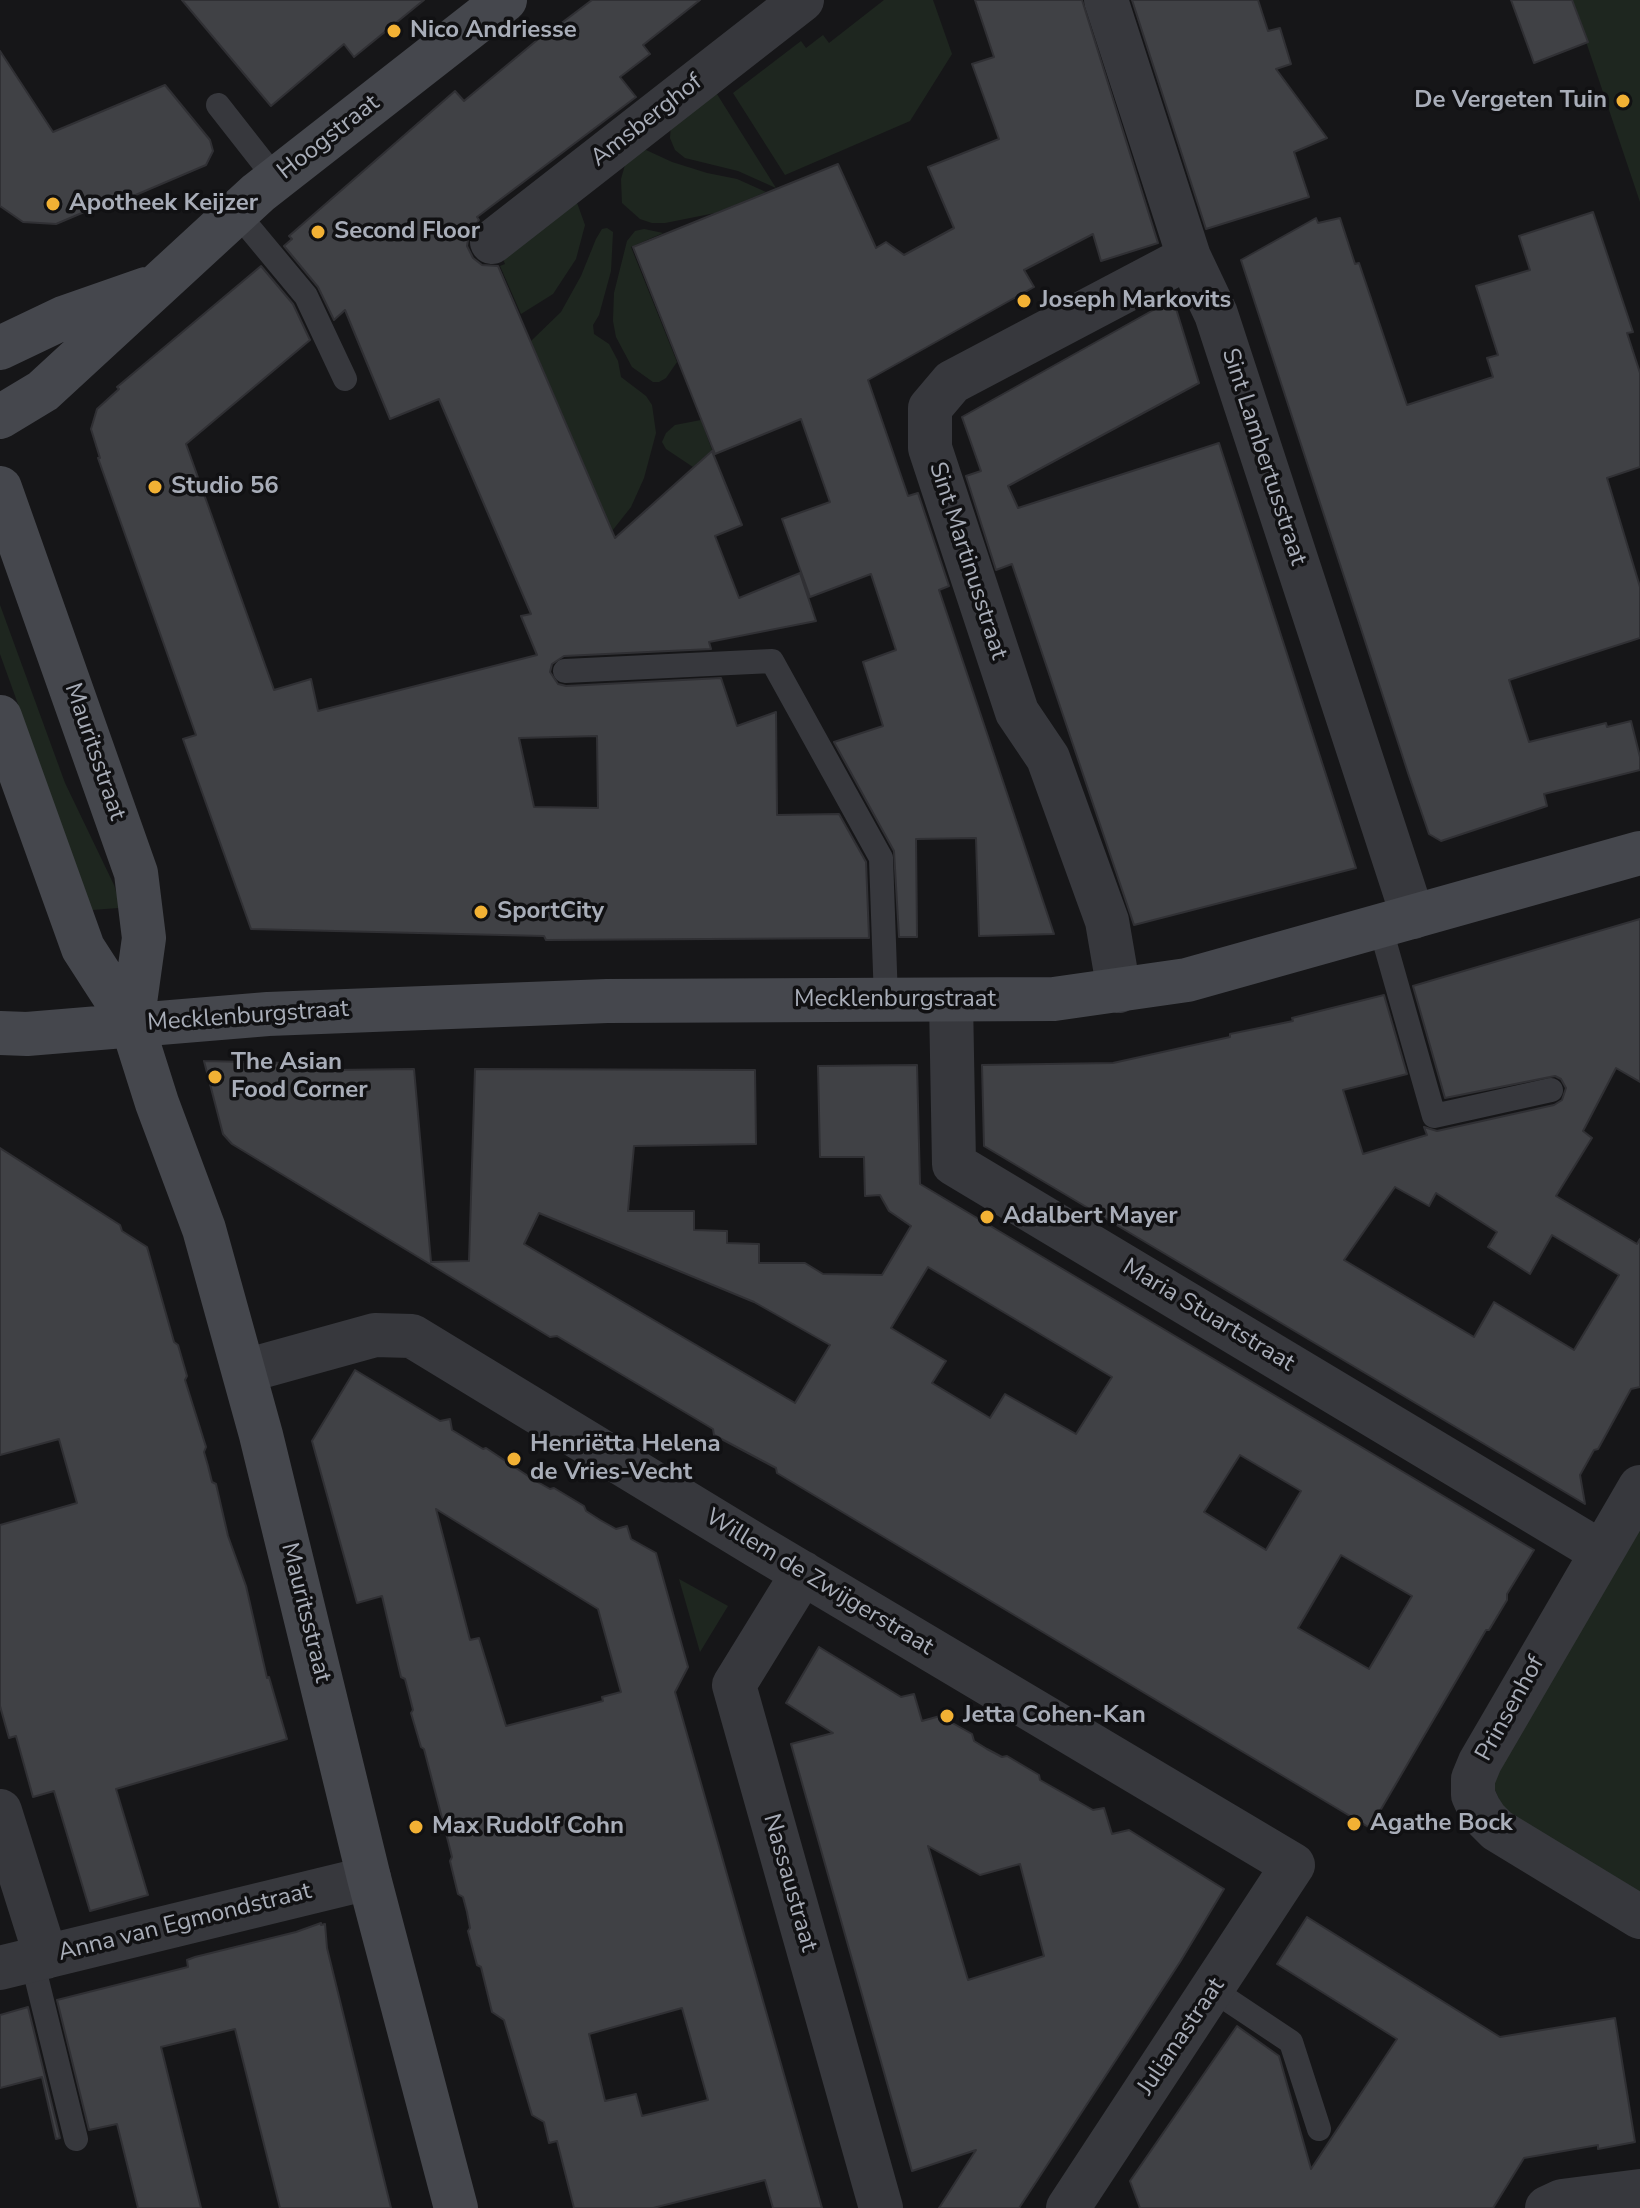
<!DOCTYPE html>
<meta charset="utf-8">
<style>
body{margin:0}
canvas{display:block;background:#161618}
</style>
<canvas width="1640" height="2208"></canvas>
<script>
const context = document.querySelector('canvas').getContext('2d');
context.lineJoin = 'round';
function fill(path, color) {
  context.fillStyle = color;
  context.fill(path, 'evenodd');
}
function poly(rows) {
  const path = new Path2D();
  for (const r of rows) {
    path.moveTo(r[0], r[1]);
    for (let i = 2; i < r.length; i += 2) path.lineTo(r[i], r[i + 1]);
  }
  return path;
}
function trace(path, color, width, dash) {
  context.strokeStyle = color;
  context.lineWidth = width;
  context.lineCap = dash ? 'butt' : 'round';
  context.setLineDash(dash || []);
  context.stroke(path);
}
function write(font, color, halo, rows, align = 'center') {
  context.font = font + ' "Nunito Sans",sans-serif';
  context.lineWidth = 7;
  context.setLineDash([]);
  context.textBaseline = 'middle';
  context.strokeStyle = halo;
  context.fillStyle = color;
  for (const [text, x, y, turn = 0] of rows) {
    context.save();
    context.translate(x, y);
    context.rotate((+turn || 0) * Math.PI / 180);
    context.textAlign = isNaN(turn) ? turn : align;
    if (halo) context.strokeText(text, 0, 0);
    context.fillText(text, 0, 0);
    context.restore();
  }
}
fill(poly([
 [884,0,933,0,952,54,910,121,785,175,733,93,801,41,806,48,823,35,829,43],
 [1572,0,1640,0,1640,202],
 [715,91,776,188,738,171,685,158,675,150,670,138,671,125],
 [646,150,672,162,707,173,737,179,766,192,715,213,665,223,652,223,640,219,622,203,621,179,627,158,638,151],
 [576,200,585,225,576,259,553,294,521,314,500,266,505,264,502,256],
 [607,228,613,232,611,271,599,315,593,325,594,334,609,344,618,361,621,377,646,396,652,405,656,433,644,478,631,507,612,531,531,341,561,312,581,276,596,239,602,229],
 [644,229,663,233,631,247,677,362,666,378,659,382,653,382,632,367,616,337,613,321,614,293,627,241,635,231],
 [701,420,712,450,693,467,666,449,662,442,666,433,675,425],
 [0,605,65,783,114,885,120,904,118,908,92,910,0,654],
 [1640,1526,1640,1894,1505,1813,1492,1783],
 [679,1579,728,1606,700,1652]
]), '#1e261f');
const building = poly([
 [182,0,424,0,354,57,344,44,271,106,182,0],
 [592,0,700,0,643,45,650,54,620,77,636,97,477,217,479,220,469,233,467,246,473,258,482,265,498,266,615,538,712,451,742,525,715,536,739,598,800,573,816,621,709,642,711,649,564,656,552,664,550,672,558,684,566,686,721,678,737,726,776,712,777,815,839,814,866,862,869,938,546,940,544,936,251,929,183,739,196,735,98,458,100,458,91,429,97,409,119,389,117,387,261,266,293,304,310,340,186,444,274,690,311,679,318,711,537,655,521,616,531,614,439,399,390,419,345,310,334,320,318,287,284,246,292,239,289,236,455,91,464,101,542,36,543,37,592,0],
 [597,736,598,808,534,807,519,738,597,736],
 [975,0,1082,0,1158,243,1101,261,1093,234,1024,270,1034,287,868,380,908,496,918,493,949,586,939,590,1054,934,979,936,976,838,916,839,917,937,899,937,894,851,834,742,883,726,863,662,896,650,871,574,810,597,782,519,830,502,801,419,715,454,633,247,838,164,876,248,886,242,904,255,954,228,928,167,999,139,972,64,994,57,975,0],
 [1132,0,1258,0,1268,31,1280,28,1291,64,1276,69,1327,138,1294,152,1309,197,1206,229,1132,0],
 [1511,0,1572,0,1588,42,1534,63,1511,0],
 [0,51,53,132,165,85,210,140,213,151,206,165,91,214,89,210,56,224,23,222,0,206,0,51],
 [1593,212,1633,332,1627,333,1640,373,1640,467,1607,478,1640,587,1640,638,1509,680,1529,742,1606,723,1607,727,1631,721,1640,757,1640,770,1544,794,1547,806,1441,841,1429,834,1409,776,1241,260,1316,218,1318,223,1340,218,1355,264,1359,263,1407,405,1493,377,1487,358,1498,355,1476,286,1530,270,1519,236,1593,212],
 [1173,299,1199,383,1008,486,1018,508,1219,443,1356,868,1134,925,1012,564,996,570,966,476,981,471,962,417,1173,299],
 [1640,919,1640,1082,1616,1068,1583,1131,1592,1138,1556,1196,1637,1244,1640,1239,1640,1387,1631,1389,1598,1449,1594,1450,1580,1475,1585,1504,984,1146,982,1065,1113,1063,1230,1037,1230,1034,1293,1021,1292,1018,1384,995,1407,1074,1343,1090,1363,1154,1427,1135,1424,1127,1437,1131,1554,1105,1562,1100,1566,1088,1561,1079,1555,1076,1445,1098,1413,986,1640,919],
 [1395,1187,1429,1206,1436,1193,1497,1232,1488,1247,1530,1274,1552,1235,1619,1275,1574,1350,1494,1302,1474,1337,1344,1260,1395,1187],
 [204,1061,334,1064,335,1070,414,1069,431,1262,469,1261,475,1069,755,1070,756,1144,634,1146,628,1211,694,1211,694,1230,727,1231,727,1243,759,1244,759,1263,805,1263,823,1274,882,1275,911,1226,889,1211,880,1195,865,1196,864,1157,820,1157,818,1066,917,1065,920,1184,1534,1550,1507,1594,1507,1600,1489,1630,1486,1630,1370,1828,777,1473,776,1468,714,1435,713,1429,698,1420,557,1336,550,1337,232,1144,223,1134,204,1061],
 [539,1213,754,1302,830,1345,795,1403,524,1244,539,1213],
 [928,1267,1112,1377,1076,1434,1005,1394,990,1418,932,1383,946,1361,891,1328,928,1267],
 [1240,1455,1301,1491,1266,1550,1204,1512,1240,1455],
 [1341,1555,1412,1596,1369,1669,1298,1628,1341,1555],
 [0,1148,120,1225,122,1231,147,1247,174,1342,178,1345,187,1376,185,1380,206,1447,204,1452,208,1466,212,1482,216,1484,228,1536,246,1586,267,1678,269,1677,287,1739,116,1789,148,1895,90,1911,54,1791,33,1797,16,1736,9,1738,0,1706,0,1525,77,1503,59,1439,0,1455,0,1148],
 [355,1370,440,1421,450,1419,452,1430,483,1449,486,1448,534,1480,550,1489,554,1488,584,1506,586,1511,600,1520,616,1529,627,1526,631,1539,656,1553,688,1667,675,1692,822,2208,773,2208,765,2180,653,2208,574,2208,557,2141,549,2143,544,2122,532,2115,504,2020,492,2012,481,1967,477,1965,468,1931,470,1928,467,1912,463,1897,458,1894,450,1861,452,1857,448,1841,424,1749,421,1747,411,1713,413,1710,409,1694,405,1679,401,1677,382,1596,357,1603,312,1441,355,1370],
 [436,1509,598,1609,621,1692,602,1697,603,1701,506,1726,479,1638,470,1640,436,1509],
 [682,2008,708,2100,642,2116,636,2094,605,2101,589,2034,682,2008],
 [819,1647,901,1697,914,1694,922,1721,940,1716,972,1734,974,1741,987,1749,1002,1757,1007,1756,1039,1775,1040,1780,1093,1810,1104,1808,1112,1834,1129,1830,1224,1889,1180,1962,1019,2208,939,2208,976,2150,912,2171,791,1744,833,1733,786,1703,819,1647],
 [928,1846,980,1875,1020,1864,1044,1956,968,1980,928,1846],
 [1307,1917,1500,2037,1615,2018,1635,2142,1598,2149,1598,2145,1524,2158,1493,2208,1140,2208,1130,2181,1237,2026,1279,2056,1311,2169,1397,2039,1277,1964,1307,1917],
 [321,1923,321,1925,325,1924,327,1948,391,2208,280,2208,235,2029,161,2047,201,2208,138,2208,117,2124,89,2130,57,2000,188,1967,187,1960,195,1957,296,1932,321,1923],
 [28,2007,60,2138,56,2139,42,2077,0,2088,0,2015,28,2007]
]);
fill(building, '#404145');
trace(building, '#303034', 2);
trace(poly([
 [218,105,276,179],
 [237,213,306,296,345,379],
 [565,671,772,661,881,858,886,1000],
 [1380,926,1434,1116,1551,1090],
 [32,1960,76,2139],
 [1213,1990,1291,2042,1319,2129]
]), '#37383d', 24);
trace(poly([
 [1106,0,1189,257,1216,314,1413,917],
 [492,242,802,0],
 [1119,991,1107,921,1048,758,1017,712,930,448,930,408,952,382,1189,257],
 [951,1001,954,1164,1601,1552],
 [245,1371,375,1335,412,1336,757,1546,1293,1865,1068,2208],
 [1640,1487,1480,1762,1473,1779,1473,1795,1479,1808,1486,1819,1497,1830,1640,1917],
 [803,1573,734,1685,881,2208],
 [0,1811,46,1957],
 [0,1968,369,1878],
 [1547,2208,1562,2201,1640,2191]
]), '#37383d', 44);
trace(poly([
 [0,348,63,318,146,289],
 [0,417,43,391,258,193,505,0],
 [0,488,136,873,144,938,132,1024],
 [0,717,83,948,132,1024,157,1103,204,1229,261,1435,369,1878,456,2208],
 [0,1033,27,1034,268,1014,607,1001,1054,999,1187,980,1640,853]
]), '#45474d', 44);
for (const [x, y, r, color] of [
 [394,31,8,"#f2b134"],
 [1623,101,8,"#f2b134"],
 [53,204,8,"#f2b134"],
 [318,232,8,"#f2b134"],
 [1024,301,8,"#f2b134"],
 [155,487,8,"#f2b134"],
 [481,912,8,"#f2b134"],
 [215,1077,8,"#f2b134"],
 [987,1217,8,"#f2b134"],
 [514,1459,8,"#f2b134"],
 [947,1716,8,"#f2b134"],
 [1354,1824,8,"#f2b134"],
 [416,1827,8,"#f2b134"]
]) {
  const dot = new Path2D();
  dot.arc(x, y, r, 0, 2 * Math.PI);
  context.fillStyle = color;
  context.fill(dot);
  trace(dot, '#111113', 3);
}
write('bold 24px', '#a8adb8', '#111113', [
 ["Nico Andriesse",410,31],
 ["De Vergeten Tuin",1607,101,"right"],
 ["Apotheek Keijzer",69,204],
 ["Second Floor",334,232],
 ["Joseph Markovits",1040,301],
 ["Studio 56",171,487],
 ["SportCity",497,912],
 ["The Asian",231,1063],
 ["Food Corner",231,1091],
 ["Adalbert Mayer",1003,1217],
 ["Henriëtta Helena",530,1445],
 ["de Vries-Vecht",530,1473],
 ["Jetta Cohen-Kan",963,1716],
 ["Agathe Bock",1370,1824],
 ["Max Rudolf Cohn",432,1827]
], 'left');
write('24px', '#a8adb8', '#111113', [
 ["Amsberghof",647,121,-38],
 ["Hoogstraat",329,138,-38],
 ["Sint Lambertusstraat",1263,457,72],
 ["Sint Martinusstraat",967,561,72],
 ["Mauritsstraat",94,752,71],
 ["Mecklenburgstraat",895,1000],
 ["Mecklenburgstraat",248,1017,-4],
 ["Maria Stuartstraat",1208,1316,31],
 ["Willem de Zwijgerstraat",819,1583,31],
 ["Mauritsstraat",305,1613,76],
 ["Prinsenhof",1511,1709,-61],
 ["Nassaustraat",789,1883,74],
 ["Anna van Egmondstraat",185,1923,-14],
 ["Julianastraat",1182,2037,-56]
]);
</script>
